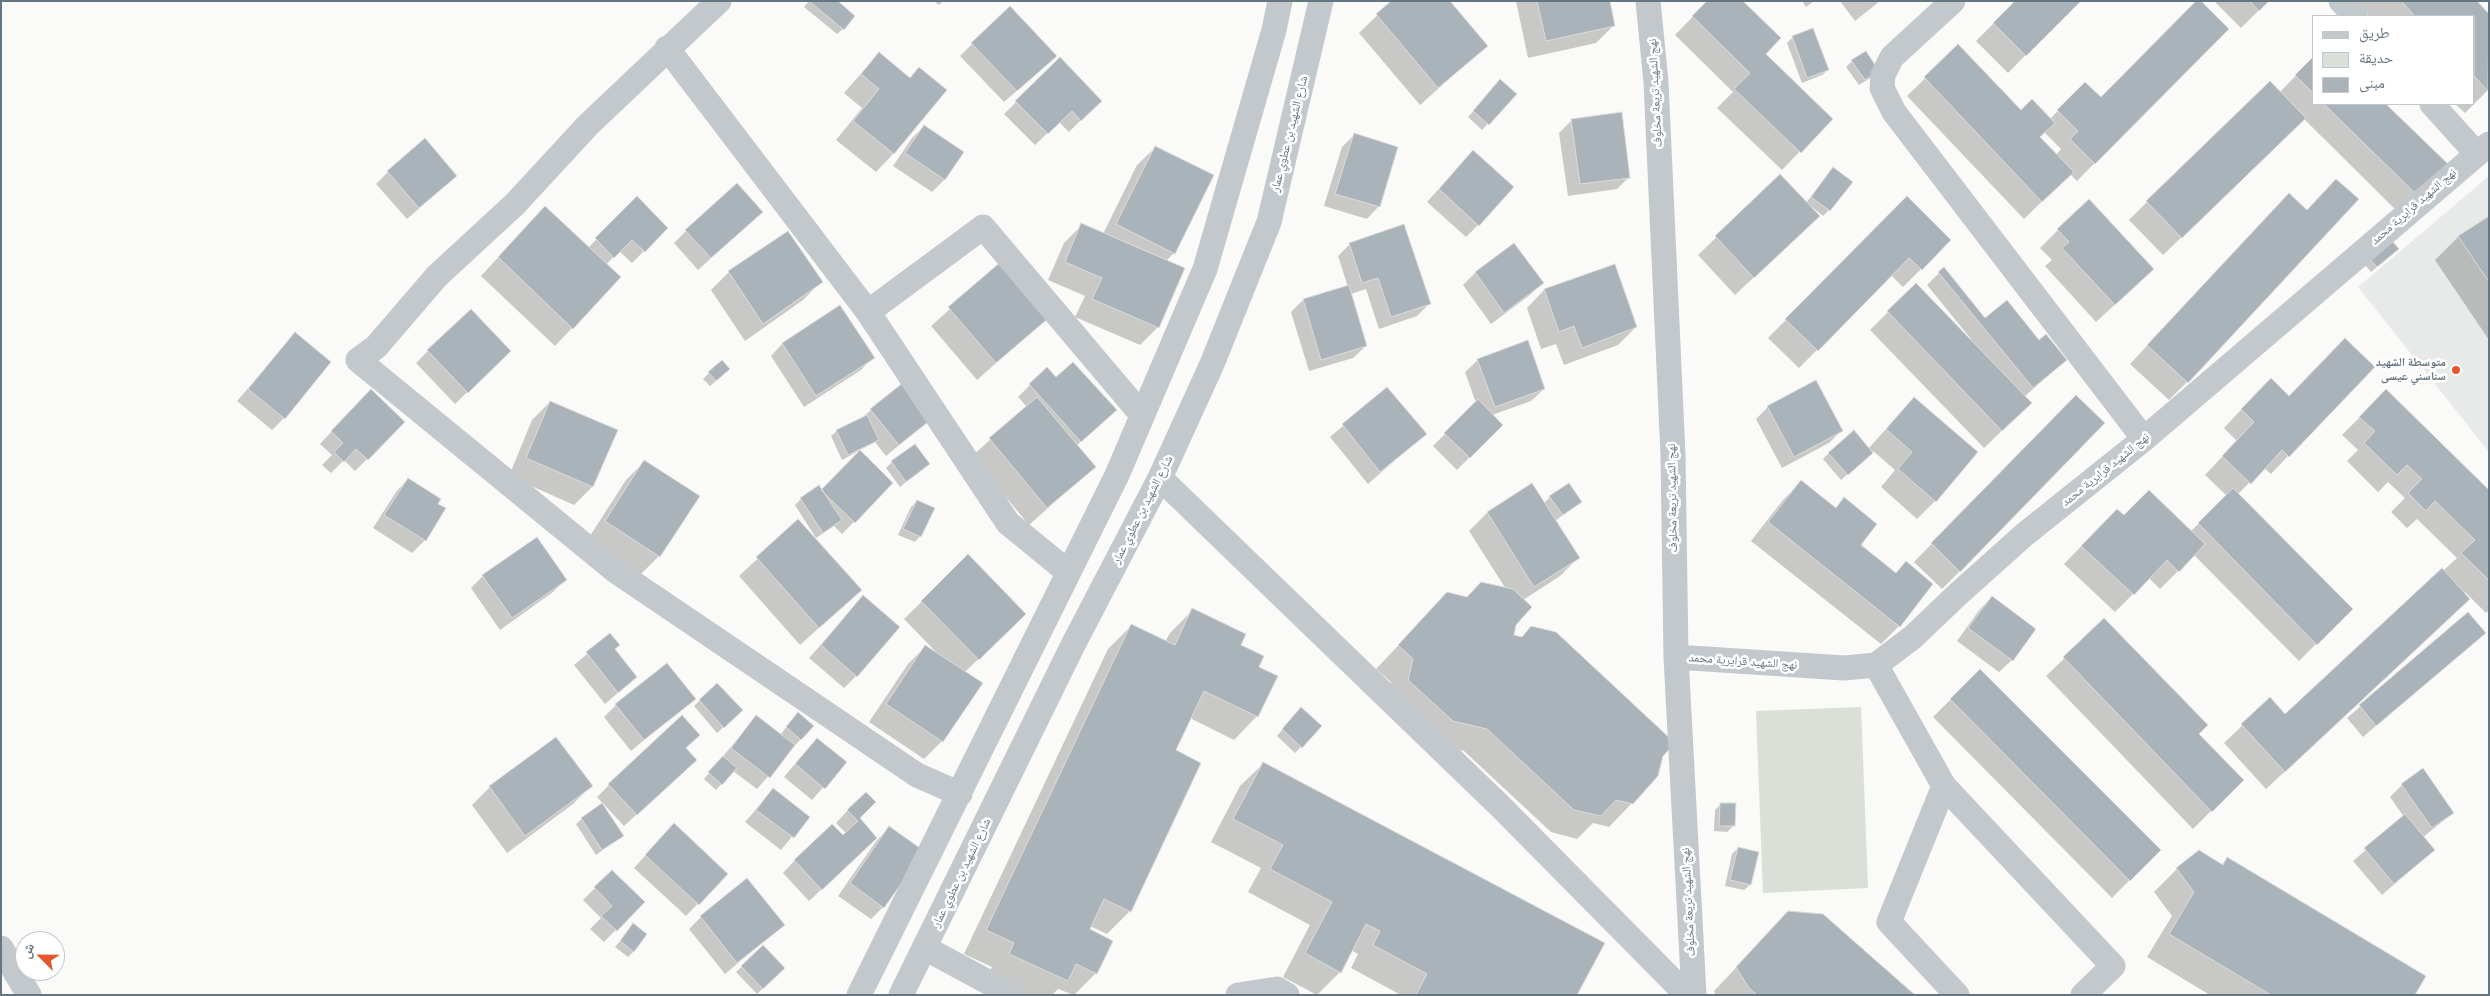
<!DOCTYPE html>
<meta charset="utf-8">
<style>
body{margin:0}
#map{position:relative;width:2490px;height:996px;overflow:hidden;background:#fafaf8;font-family:Poppins,"Noto Naskh Arabic",sans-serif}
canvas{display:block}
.frame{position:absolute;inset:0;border:2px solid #657683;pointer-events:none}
.legend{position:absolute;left:2312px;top:15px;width:162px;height:90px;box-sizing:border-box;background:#fff;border:1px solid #c1c8cd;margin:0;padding:6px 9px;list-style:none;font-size:15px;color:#657683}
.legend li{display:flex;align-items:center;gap:10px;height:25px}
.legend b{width:25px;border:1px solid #c1c8cd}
.north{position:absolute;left:15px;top:931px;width:50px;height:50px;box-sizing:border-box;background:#fff;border:1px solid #c1c8cd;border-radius:50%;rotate:293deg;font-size:14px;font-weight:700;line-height:20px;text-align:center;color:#657683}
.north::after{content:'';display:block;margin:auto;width:18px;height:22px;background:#e4572e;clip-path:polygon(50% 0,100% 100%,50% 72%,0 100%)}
</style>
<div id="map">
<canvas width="2490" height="996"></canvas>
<div class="frame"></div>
<ul class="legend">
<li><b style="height:6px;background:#c3c8cc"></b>طريق</li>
<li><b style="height:14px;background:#dadfd7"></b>حديقة</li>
<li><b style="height:14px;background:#aab3b9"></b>مبنى</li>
</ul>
<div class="north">ش</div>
</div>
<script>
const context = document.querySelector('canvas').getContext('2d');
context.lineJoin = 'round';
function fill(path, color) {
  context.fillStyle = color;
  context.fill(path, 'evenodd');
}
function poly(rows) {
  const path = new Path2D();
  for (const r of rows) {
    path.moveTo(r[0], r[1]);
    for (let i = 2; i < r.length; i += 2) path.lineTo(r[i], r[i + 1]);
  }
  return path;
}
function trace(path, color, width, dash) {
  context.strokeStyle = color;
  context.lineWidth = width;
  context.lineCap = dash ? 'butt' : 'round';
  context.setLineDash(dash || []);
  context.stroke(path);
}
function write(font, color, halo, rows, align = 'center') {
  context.font = font + ' Poppins,"Noto Naskh Arabic",sans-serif';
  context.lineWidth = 5;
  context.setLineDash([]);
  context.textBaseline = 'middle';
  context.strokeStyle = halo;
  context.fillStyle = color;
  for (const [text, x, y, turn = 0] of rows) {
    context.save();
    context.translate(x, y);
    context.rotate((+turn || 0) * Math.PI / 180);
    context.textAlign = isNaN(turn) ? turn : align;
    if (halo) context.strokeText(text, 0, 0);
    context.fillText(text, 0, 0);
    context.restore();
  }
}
fill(poly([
 [2489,176,2489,452,2358,287]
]), '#e8e9e9');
fill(poly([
 [1861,707,1868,888,1763,893,1756,711]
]), '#dadfd7');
fill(poly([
 [809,1,836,1,843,29,837,34,804,7],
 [934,1,943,1,939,5],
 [1392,1,1486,46,1420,105,1359,33],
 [1516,1,1608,1,1614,25,1596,43,1528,58],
 [1708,1,1831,119,1782,170,1717,108,1733,92,1675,35],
 [1802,1,1814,1,1806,7],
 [1840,1,1880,1,1855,21],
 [2016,1,2079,1,2008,73,1976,41],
 [2214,1,2268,1,2241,28],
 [2355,1,2470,1,2489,16,2489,89,2465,113,2455,104,2474,104,2474,16,2370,16],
 [2227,29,2077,181,2070,174,2024,219,1907,96,1958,46,2020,112,2050,119,2085,83,2101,99],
 [2044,132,2061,149,2056,155,2039,137],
 [1793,37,1828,70,1822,75,1802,83,1787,43],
 [972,44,1043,68,1004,102,960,56],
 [879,53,909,79,945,90,893,154,876,172,836,140,862,108,844,93],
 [2314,57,2314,104,2384,104,2447,165,2400,214,2304,119,2163,255,2129,220,2147,202,2279,93],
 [1060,59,1100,101,1069,132,1059,122,1035,145,1004,114],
 [1852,61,1872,77,1859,85,1846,67],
 [1494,87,1515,94,1482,130,1468,117],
 [1571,121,1629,177,1617,189,1568,196,1559,133],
 [924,126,962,153,944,180,932,192,893,166,912,138],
 [1354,135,1379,206,1367,219,1324,206,1342,147],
 [1155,148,1174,253,1166,261,1158,327,1140,345,1075,317,1085,296,1048,280,1064,243,1082,225,1103,234,1137,165],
 [1461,164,1478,225,1466,237,1427,202],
 [388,172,456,176,407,219,376,184],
 [1828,174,1829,210,1823,216,1812,207,1800,234,1735,295,1698,255,1780,176,1806,203],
 [2289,194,2187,382,2169,400,2130,364],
 [637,198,667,228,632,263,619,251,606,265,572,328,555,346,481,276,527,226,588,248],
 [1907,198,1950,240,1903,287,1891,275,1799,368,1768,338],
 [762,212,698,270,674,243,686,231],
 [2489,217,2489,340,2435,260,2458,237],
 [2058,230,2134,287,2096,322,2045,266,2052,260,2040,248],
 [788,232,821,282,803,300,745,341,711,290,729,272],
 [1350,244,1429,304,1417,316,1379,329,1366,289,1351,294,1366,346,1353,358,1309,371,1291,312,1303,300,1348,287,1338,256],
 [1514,245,1542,283,1530,295,1491,324,1463,285,1475,273],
 [2391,255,2371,272,2361,260],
 [1003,262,1049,316,977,380,931,326],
 [1939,273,1985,320,2066,360,2024,397,2012,421,1984,448,1870,330,1888,312,1970,341,1971,339,1927,285],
 [1544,290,1636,327,1618,345,1564,365,1556,344,1541,349,1527,308],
 [295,334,284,418,272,430,237,401],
 [783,343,873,357,861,370,804,407,771,356],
 [428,351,497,363,455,404,416,363],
 [1478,360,1544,389,1531,401,1492,415,1501,425,1457,470,1433,446,1476,403,1465,372],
 [709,373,723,375,710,386,703,379],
 [1030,385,1103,422,1076,446,1094,467,1029,525,972,456,1027,407,1018,397],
 [1387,388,1425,434,1368,484,1330,437],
 [2253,397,2289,397,2288,456,2271,474,2264,468,2238,494,2351,609,2299,661,2194,555,2160,589,2149,578,2115,612,2064,564,2099,528,2124,517,2190,532,2227,496,2205,475,2237,441,2224,428],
 [1914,398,1935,501,1917,519,1881,487,1895,470,1873,451,1841,480,1823,459,1829,453,1868,449],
 [550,402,616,431,592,487,574,505,509,476,532,420],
 [358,403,367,459,355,471,344,460,331,473,322,465,332,455,320,444],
 [1768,407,1841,431,1829,443,1782,468,1756,419],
 [2368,409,2489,492,2489,610,2486,613,2465,592,2451,617,2266,789,2224,743,2270,699,2285,716,2457,558,2417,519,2407,528,2391,512,2405,498,2388,482,2378,492,2347,461,2358,450,2342,435],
 [871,410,932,418,886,456,875,442,842,460,831,436,837,431,862,418],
 [2058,414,1960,571,1942,589,1914,562],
 [644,462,659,556,641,574,588,539,626,480],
 [892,462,928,464,900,487,886,468],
 [408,479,444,509,425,540,412,553,373,528,396,492],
 [1801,482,1835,509,1844,499,1859,545,1895,574,1906,563,1899,626,1881,644,1751,541,1783,500],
 [892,483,842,534,834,526,816,538,795,505,801,499,822,491],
 [1532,485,1544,503,1550,497,1580,502,1555,521,1578,558,1560,576,1523,600,1512,636,1662,756,1632,803,1609,827,1593,823,1577,839,1551,832,1464,751,1430,743,1386,704,1391,682,1376,669,1447,594,1467,598,1506,589,1469,531,1487,513],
 [917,501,920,536,915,542,898,535,911,507],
 [798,521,842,607,800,645,739,576],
 [968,556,1024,614,965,672,942,741,924,759,869,722,908,664,926,646,936,652,904,619],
 [483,576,565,580,553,592,500,630,471,588],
 [863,597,856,676,844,688,809,658],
 [1992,597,2035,629,2012,660,1999,672,1957,641,1980,609],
 [1193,610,1239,645,1258,667,1257,716,1234,740,1190,718,1174,751,1130,911,1107,934,1090,926,1088,930,1096,973,1074,995,1058,989,1052,995,1025,995,987,977,992,967,964,954,1108,649,1131,626,1165,642,1170,633],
 [2468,614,2484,633,2363,737,2347,718],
 [2104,620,2197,734,2242,780,2193,829,2046,676],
 [610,635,614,650,636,677,605,704,574,665],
 [1980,670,2159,850,2112,898,1933,717],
 [717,684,736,716,717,733,694,706],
 [694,699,631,751,604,717,616,705],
 [1295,715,1320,727,1295,753,1277,736],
 [756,717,780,735,792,720,812,726,757,789,733,771,716,790,704,779],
 [556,738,591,786,573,804,507,853,472,805,490,787],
 [685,748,683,772,624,826,597,797,609,785],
 [805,752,845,762,812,800,784,777],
 [1264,763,1576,995,1401,995,1351,968,1358,954,1351,950,1340,972,1317,995,1283,977,1310,925,1248,892,1261,868,1211,842,1240,786],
 [2402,785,2453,813,2422,838,2433,850,2382,895,2353,861,2404,817,2390,797],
 [773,790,808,817,781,850,745,822],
 [1721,804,1733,826,1727,832,1714,831,1715,810],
 [848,810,858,819,864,850,809,901,783,873,795,860,846,833,836,823],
 [582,819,622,836,596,855,576,824],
 [889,828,883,907,871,919,838,896,877,840],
 [662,837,726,874,686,916,634,868],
 [1738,848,1750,885,1744,890,1725,886,1732,854],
 [2227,859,2414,995,2210,995,2147,957,2172,916,2154,892,2177,869,2221,865],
 [612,871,643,902,604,942,590,929,601,918,583,900],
 [1789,912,1913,995,1716,995,1714,991],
 [701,917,783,925,725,974,689,929],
 [633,925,634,951,628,957,615,947],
 [763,947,783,968,757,994,736,972]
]), '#0003');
const building = poly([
 [809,1,838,1,855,16,844,30,809,1],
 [1391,1,1450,1,1488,46,1438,88,1376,14,1391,1],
 [1537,1,1610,1,1615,26,1546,41,1537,1],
 [1707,1,1743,1,1781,38,1766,54,1833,119,1801,153,1734,89,1750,73,1692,16,1707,1],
 [2015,1,2081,1,2026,56,1993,23,2015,1],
 [2196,1,2201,1,2229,29,2095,164,2070,139,2078,131,2057,110,2085,82,2101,97,2196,1],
 [2250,1,2269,1,2259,11,2250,1],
 [2401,1,2477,1,2489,14,2488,91,2474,76,2474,16,2415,16,2401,1],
 [1010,6,1057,56,1017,91,971,43,1010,6],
 [1813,28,1829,70,1807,78,1792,36,1813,28],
 [1958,44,2021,110,2032,99,2055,123,2040,137,2074,172,2042,202,1924,77,1958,44],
 [1866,51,1879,71,1865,80,1851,60,1866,51],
 [879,52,910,78,919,67,947,90,894,154,853,121,879,89,861,74,879,52],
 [2314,56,2314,94,2295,75,2314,56],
 [1060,57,1102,101,1081,121,1072,111,1048,134,1015,101,1060,57],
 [1500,79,1517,94,1489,125,1473,111,1500,79],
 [2270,81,2306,118,2182,238,2146,201,2270,81],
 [2324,104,2386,104,2449,165,2419,197,2324,104],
 [1622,112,1630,178,1580,184,1571,119,1622,112],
 [924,125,964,152,945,180,905,153,924,125],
 [1354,133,1398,147,1380,207,1335,194,1354,133],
 [425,138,457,176,419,208,387,171,425,138],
 [1155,146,1214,175,1175,254,1116,224,1155,146],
 [1473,150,1514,187,1479,226,1439,189,1473,150],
 [1833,167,1853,182,1830,211,1811,197,1833,167],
 [1780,174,1820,216,1754,278,1715,236,1780,174],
 [2336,179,2359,199,2188,383,2147,345,2289,193,2307,210,2336,179],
 [737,183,763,212,711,258,685,230,737,183],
 [637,196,668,228,645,252,632,240,614,258,595,238,637,196],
 [1907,196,1951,240,1922,270,1909,258,1818,351,1785,319,1907,196],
 [2089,199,2154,269,2115,305,2062,248,2069,242,2057,229,2089,199],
 [545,206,621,277,573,329,498,257,545,206],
 [2489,216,2489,282,2458,236,2489,216],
 [1081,223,1185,268,1159,328,1092,299,1102,278,1065,262,1081,223],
 [1404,224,1431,304,1391,317,1378,278,1362,283,1349,243,1404,224],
 [788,231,823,282,763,324,728,271,788,231],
 [2387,235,2399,249,2377,267,2365,254,2387,235],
 [1514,243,1544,283,1504,313,1475,272,1514,243],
 [1003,260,1051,316,996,363,948,307,1003,260],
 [1615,264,1637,327,1582,348,1574,326,1559,332,1544,289,1615,264],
 [1944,267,1985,318,2007,300,2039,340,2046,334,2067,360,2033,388,1938,272,1944,267],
 [1916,283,2032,403,2002,431,1887,311,1916,283],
 [1349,285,1367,346,1321,360,1303,299,1349,285],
 [840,305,875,358,816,396,782,343,840,305],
 [471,309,511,351,468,393,427,350,471,309],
 [295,332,331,362,285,419,248,389,295,332],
 [2345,338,2375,367,2289,457,2282,450,2251,484,2222,456,2254,422,2241,409,2271,378,2289,396,2345,338],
 [1528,340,1545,389,1495,407,1477,359,1528,340],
 [722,360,730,369,716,381,708,372,722,360],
 [1073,362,1117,410,1081,442,1029,384,1047,367,1056,377,1073,362],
 [1816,380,1843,431,1794,457,1767,406,1816,380],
 [904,382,933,418,899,445,870,409,904,382],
 [1387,387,1427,434,1380,472,1342,424,1387,387],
 [371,389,405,422,368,460,356,449,344,462,334,452,343,443,331,431,371,389],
 [2386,389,2489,490,2489,580,2461,553,2475,540,2435,501,2426,511,2408,493,2422,479,2407,465,2397,475,2364,443,2375,431,2359,417,2386,389],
 [2076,395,2105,423,1960,572,1931,543,2076,395],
 [1037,397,1096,467,1047,508,989,438,1037,397],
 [1914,397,1978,452,1936,502,1898,469,1912,452,1886,429,1914,397],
 [1478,399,1503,425,1470,458,1444,433,1478,399],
 [550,401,618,430,593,487,526,458,550,401],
 [867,415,879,440,848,455,836,430,867,415],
 [1854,430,1873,453,1848,475,1828,453,1854,430],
 [915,444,930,464,906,482,891,461,915,444],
 [860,450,893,483,855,523,821,490,860,450],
 [644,460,700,496,660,557,605,521,644,460],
 [408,478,441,499,438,504,446,508,426,541,384,515,408,478],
 [1801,480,1836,508,1844,497,1877,524,1861,545,1896,573,1906,561,1933,584,1900,627,1768,522,1801,480],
 [1532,483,1580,558,1534,587,1487,512,1532,483],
 [1569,483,1582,502,1563,515,1549,496,1569,483],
 [819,485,842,520,823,533,800,498,819,485],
 [2233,488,2353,609,2317,645,2198,523,2233,488],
 [2149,490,2205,544,2179,572,2167,560,2134,595,2081,546,2117,509,2124,515,2149,490],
 [917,500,935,508,921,537,903,529,917,500],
 [798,519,862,590,819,628,756,557,798,519],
 [537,537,567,580,512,618,482,575,537,537],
 [968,554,1026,614,979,660,921,601,968,554],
 [2442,568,2470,599,2285,772,2241,724,2270,697,2285,714,2442,568],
 [1481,582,1513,589,1532,607,1516,625,1514,635,1522,637,1531,626,1556,632,1675,743,1663,756,1658,776,1633,804,1616,800,1601,816,1574,810,1487,729,1453,721,1408,680,1413,659,1398,645,1447,592,1467,597,1481,582],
 [863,595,900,627,857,677,821,645,863,595],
 [1992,596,2036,629,2013,661,1968,628,1992,596],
 [1192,608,1246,634,1241,645,1264,656,1259,667,1278,676,1258,717,1204,691,1176,750,1201,763,1131,912,1104,899,1090,929,1113,941,1097,974,1076,964,1068,981,1009,954,1014,943,986,930,1131,624,1175,645,1192,608],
 [2468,612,2486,633,2376,726,2359,705,2468,612],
 [2104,618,2208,725,2199,734,2244,780,2212,812,2063,657,2104,618],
 [610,633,620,645,615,649,637,677,618,693,586,652,610,633],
 [925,645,983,683,943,742,886,704,925,645],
 [667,663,696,699,644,740,615,704,667,663],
 [1980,669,2161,850,2130,881,1950,699,1980,669],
 [717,683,743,710,724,728,699,700,717,683],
 [1301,707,1322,726,1302,748,1282,729,1301,707],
 [798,712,814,726,801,740,786,727,798,712],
 [682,715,700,735,686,748,697,760,637,815,608,784,682,715],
 [756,715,795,745,770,778,731,748,756,715],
 [556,737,593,786,525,836,489,786,556,737],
 [817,738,847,762,825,789,795,764,817,738],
 [723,756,737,768,722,785,708,772,723,756],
 [1263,762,1605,943,1577,995,1416,995,1427,974,1373,945,1380,931,1366,924,1341,973,1305,953,1332,902,1270,869,1283,845,1233,819,1263,762],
 [2423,768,2454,813,2432,828,2401,784,2423,768],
 [773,788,810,817,794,838,756,810,773,788],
 [866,792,876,802,860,818,877,838,822,890,794,860,832,824,843,835,858,821,847,810,866,792],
 [602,803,624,836,602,850,581,818,602,803],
 [1720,803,1736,803,1735,826,1719,826,1720,803],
 [2405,814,2435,850,2394,884,2364,848,2405,814],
 [674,823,728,874,699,905,645,855,674,823],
 [889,826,924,851,884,908,850,883,889,826],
 [1738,847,1759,852,1751,885,1730,880,1738,847],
 [2199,850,2223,865,2227,857,2426,976,2415,995,2271,995,2169,934,2194,892,2176,868,2199,850],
 [612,870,645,902,617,931,601,916,612,906,594,887,612,870],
 [747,878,785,925,737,963,700,916,747,878],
 [1788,911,1823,914,1915,995,1757,995,1749,988,1736,967,1788,911],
 [633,923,647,934,634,952,620,941,633,923],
 [763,945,785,968,763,989,741,966,763,945]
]);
fill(building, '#aab3b9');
trace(building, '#dcdcda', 1);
trace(poly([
 [719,1,588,125,515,204,437,276,376,347,358,360,617,572,917,775,960,794],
 [1648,1,1656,82,1673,455,1676,657,1694,995],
 [1953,1,1892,57,1883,75,1882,88,1894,112,2144,439],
 [2341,1,2355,16],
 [667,48,868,312,1008,523,1068,572],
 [2432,104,2477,154],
 [868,312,983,227,1142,415],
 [1160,478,1500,806,1687,995],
 [1676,657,1844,668,1876,665,1913,637,1957,595,2024,535,2144,439,2489,144],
 [1876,665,1944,786,2113,966,2083,995],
 [1944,786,1889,922,1957,995],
 [1,948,29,995],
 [925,948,1012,995],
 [859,995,1117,475,1205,269,1274,30,1280,1],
 [901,995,1073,645,1160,478,1212,364,1269,222,1321,1],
 [1238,995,1277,989,1287,995]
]), '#c3c8cc', 25);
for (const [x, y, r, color] of [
 [2456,370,5,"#e4572e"]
]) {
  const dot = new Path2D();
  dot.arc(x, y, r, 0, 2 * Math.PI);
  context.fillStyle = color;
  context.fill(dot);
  trace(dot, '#fff', 2);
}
write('12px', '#657683', '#fff', [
 ["نهج الشهيد تريعة مخلوف",1656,93,-93],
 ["شارع الشهيد بن عطوي عمار",1290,134,-76],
 ["نهج الشهيد قرايرية محمد",2414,207,-41],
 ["نهج الشهيد قرايرية محمد",2106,470,-39],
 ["نهج الشهيد تريعة مخلوف",1673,498,-91],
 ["شارع الشهيد بن عطوي عمار",1143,510,-63],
 ["نهج الشهيد قرايرية محمد",1743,662,4],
 ["شارع الشهيد بن عطوي عمار",962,873,-64],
 ["نهج الشهيد تريعة مخلوف",1689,902,-93]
]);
write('bold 12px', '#657683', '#fff', [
 ["متوسطة الشهيد",2446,363],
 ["سناسني عيسى",2446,377]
], 'right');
</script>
